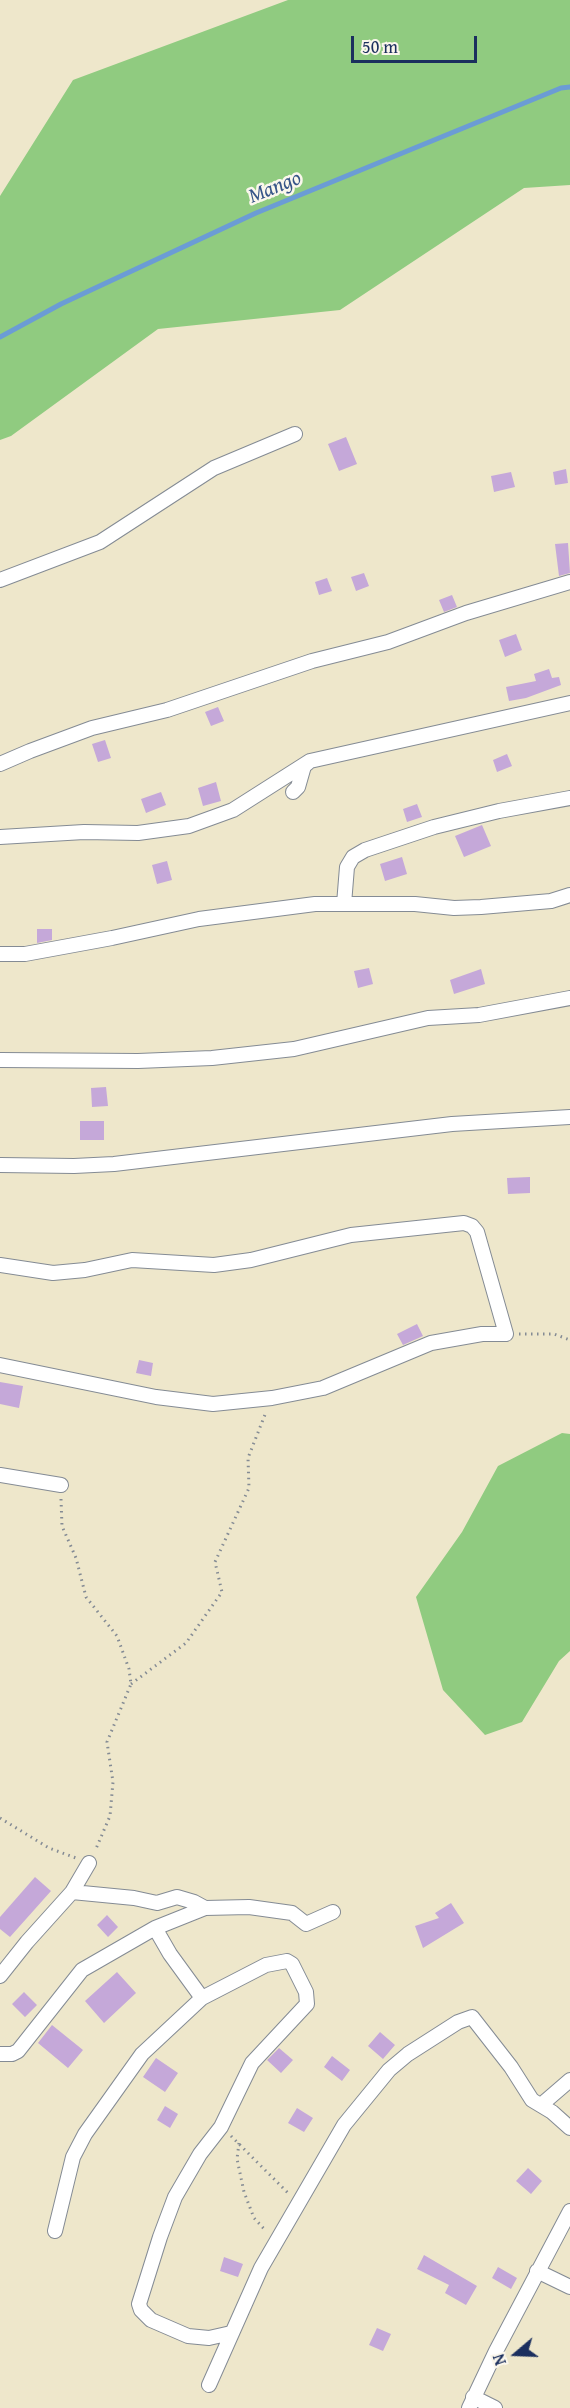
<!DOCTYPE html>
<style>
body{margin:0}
#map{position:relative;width:570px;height:2408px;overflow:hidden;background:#eee7cb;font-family:"Gentium Book Plus",serif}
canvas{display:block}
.north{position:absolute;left:486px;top:2324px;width:60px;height:60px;-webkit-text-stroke:4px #fbf7ec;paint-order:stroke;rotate:251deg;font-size:16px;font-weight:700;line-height:24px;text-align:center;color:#1b2f5e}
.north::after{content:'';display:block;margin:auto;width:21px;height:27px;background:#1b2f5e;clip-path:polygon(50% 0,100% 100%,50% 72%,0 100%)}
.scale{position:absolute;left:351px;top:36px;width:126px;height:27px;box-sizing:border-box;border:3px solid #1b2f5e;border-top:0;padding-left:8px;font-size:18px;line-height:21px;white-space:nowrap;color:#1b2f5e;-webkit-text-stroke:4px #fbf7ec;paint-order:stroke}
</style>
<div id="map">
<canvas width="570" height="2408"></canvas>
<div class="north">N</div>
<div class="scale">50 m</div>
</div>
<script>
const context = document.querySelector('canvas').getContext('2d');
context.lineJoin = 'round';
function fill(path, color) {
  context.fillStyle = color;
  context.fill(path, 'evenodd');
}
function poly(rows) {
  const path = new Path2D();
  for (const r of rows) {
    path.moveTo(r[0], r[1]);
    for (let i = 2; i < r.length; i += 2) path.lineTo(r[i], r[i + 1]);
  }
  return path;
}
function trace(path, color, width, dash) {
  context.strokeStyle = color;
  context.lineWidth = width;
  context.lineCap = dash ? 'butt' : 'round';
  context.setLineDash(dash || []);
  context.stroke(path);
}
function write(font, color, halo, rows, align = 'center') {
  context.font = font + ' "Gentium Book Plus",serif';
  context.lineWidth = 5;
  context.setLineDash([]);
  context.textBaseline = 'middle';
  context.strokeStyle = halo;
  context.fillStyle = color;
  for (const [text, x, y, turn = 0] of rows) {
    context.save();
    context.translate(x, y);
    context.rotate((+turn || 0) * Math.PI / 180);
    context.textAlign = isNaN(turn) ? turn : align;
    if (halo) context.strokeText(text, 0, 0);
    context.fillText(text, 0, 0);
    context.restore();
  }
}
fill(poly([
 [288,0,570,0,570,185,524,188,340,310,158,329,11,436,0,440,0,196,73,80],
 [562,1433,570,1434,570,1651,559,1661,522,1722,485,1735,443,1690,416,1597,462,1532,498,1466]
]), '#90cb80');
trace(poly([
 [0,337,61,304,256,213,561,88,570,87]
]), '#6b9cd5', 5);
fill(poly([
 [346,437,357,464,339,471,328,444],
 [566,469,568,483,555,485,553,472],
 [511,472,515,487,494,492,491,476],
 [568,543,570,573,559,576,555,544],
 [364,573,369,586,356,591,351,577],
 [327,578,332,591,319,595,315,582],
 [452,595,457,607,444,612,439,600],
 [516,634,522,650,505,657,499,640],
 [549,669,552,678,559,677,561,685,526,698,509,701,506,687,536,681,534,674],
 [218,707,224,721,211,726,205,712],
 [105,740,111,758,98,762,92,744],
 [507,754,512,766,497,772,493,760],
 [216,782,221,801,203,806,198,788],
 [161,792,166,805,146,813,141,799],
 [417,804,422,817,407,822,403,809],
 [482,825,491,846,464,857,455,836],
 [402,857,407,874,385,881,380,864],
 [167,861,172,880,157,884,152,865],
 [37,929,52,929,52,940,37,943],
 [369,968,373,984,358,988,354,971],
 [481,969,485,984,454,994,450,980],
 [106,1087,108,1106,92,1107,91,1088],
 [80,1121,104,1121,104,1140,80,1140],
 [530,1177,530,1193,508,1194,507,1178],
 [417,1324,423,1336,403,1345,397,1334],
 [139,1360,153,1363,151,1376,136,1373],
 [0,1382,23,1386,19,1408,0,1404],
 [35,1877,51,1891,10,1937,0,1929,0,1917],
 [451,1903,464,1923,423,1948,415,1926,439,1918,435,1913],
 [107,1915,118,1927,108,1937,97,1925],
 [117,1972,136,1993,104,2023,85,2001],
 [24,1992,37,2005,25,2017,12,2004],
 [52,2025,83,2050,68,2068,38,2043],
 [380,2032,395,2045,383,2059,368,2046],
 [279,2048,293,2060,281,2073,267,2060],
 [332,2056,350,2070,342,2081,324,2067],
 [156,2058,178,2073,165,2092,143,2077],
 [165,2106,178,2114,170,2128,157,2120],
 [297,2108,313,2118,304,2132,288,2123],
 [528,2168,542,2181,531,2194,516,2181],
 [424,2255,477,2286,466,2305,445,2293,449,2285,417,2269],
 [224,2257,243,2264,238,2277,220,2271],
 [498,2267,517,2278,511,2289,492,2278],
 [377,2328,391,2334,383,2351,369,2345]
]), '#c5a8d9');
const street = poly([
 [0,580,100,542,214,468,295,434],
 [0,764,30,751,92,728,167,710,312,661,388,642,466,613,570,582],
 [293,792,298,787,304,766,310,761,570,703],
 [0,837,84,832,138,833,189,826,233,810,310,761],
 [344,904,347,867,353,857,365,850,434,827,499,811,570,798],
 [0,954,25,954,112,938,199,919,315,904,415,904,454,908,481,907,551,901,570,895],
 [0,1060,138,1061,212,1058,294,1049,428,1018,479,1015,570,998],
 [0,1165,74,1166,114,1164,452,1124,570,1117],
 [0,1265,53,1273,85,1270,132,1260,214,1265,251,1260,351,1235,464,1223,472,1226,477,1232,506,1334,482,1334,431,1343,323,1388,272,1398,213,1404,156,1397,0,1365],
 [0,1475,61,1485],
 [72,1892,134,1898,157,1903,177,1897,194,1902,205,1908],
 [155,1928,170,1954,202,1998],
 [0,1976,27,1942,72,1892,89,1863],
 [0,2054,12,2054,18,2051,82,1970,155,1928,205,1908,249,1907,292,1913,306,1924,333,1912],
 [541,2105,570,2080],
 [55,2231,73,2157,85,2134,142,2054,202,1998,266,1965,287,1961,292,1964,306,1992,307,2004,252,2063,221,2127,200,2154,175,2197,160,2237,139,2304,141,2310,151,2320,188,2336,209,2338,231,2333],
 [537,2271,570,2287],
 [209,2385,261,2268,344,2125,389,2070,408,2054,458,2022,472,2017,511,2067,532,2100,552,2112,570,2128],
 [473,2397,495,2408],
 [469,2408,496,2351,570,2211]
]);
trace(street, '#848b94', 16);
trace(poly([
 [519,1334,554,1334,570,1340],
 [61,1499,62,1526,76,1558,86,1597,117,1636,129,1669,131,1684,107,1742,113,1782,110,1816,95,1851],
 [131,1684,186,1643,222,1592,215,1562,249,1488,248,1458,266,1412],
 [0,1818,49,1848,76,1858],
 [231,2136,288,2193],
 [239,2143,237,2159,244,2192,254,2218,266,2231]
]), '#848b94', 3, [1.5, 4.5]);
trace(street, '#fff', 14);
write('italic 21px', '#375588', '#fbf7ec', [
 ["Mango",275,188,-22]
]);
</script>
